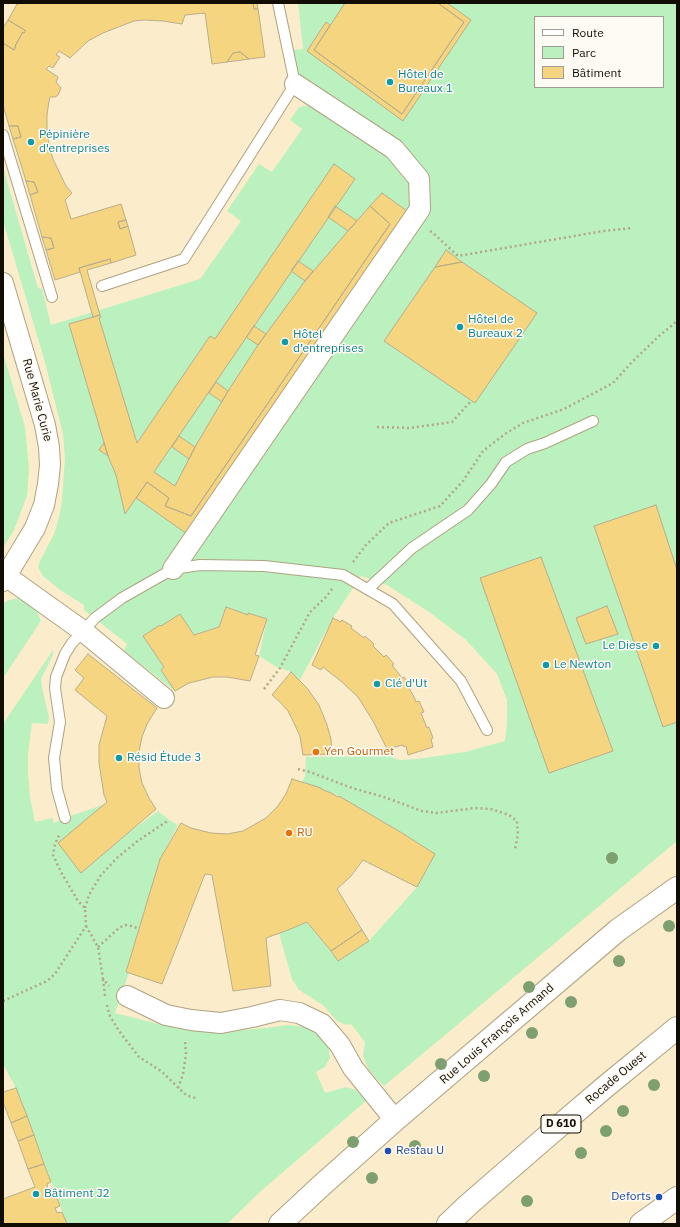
<!DOCTYPE html>
<meta charset="utf-8">
<style>
body{margin:0}
#map{position:relative;width:680px;height:1227px;overflow:hidden;background:#fbedcb;font-family:"IBM Plex Sans",sans-serif}
canvas{display:block}
.frame{position:absolute;inset:0;border:4px solid #120d03;pointer-events:none}
.legend{position:absolute;left:534px;top:16px;width:130px;height:72px;box-sizing:border-box;background:#fefbf4;border:1px solid #a09c94;margin:0;padding:5px 7px;list-style:none;font-size:12px;color:#120d03}
.legend li{display:flex;align-items:center;gap:8px;height:20px}
.legend b{width:20px;border:1px solid #a09c94}
</style>
<div id="map">
<canvas width="680" height="1227"></canvas>
<div class="frame"></div>
<ul class="legend">
<li><b style="height:5px;background:#fff"></b>Route</li>
<li><b style="height:11px;background:#bbf1bf"></b>Parc</li>
<li><b style="height:11px;background:#f5d57f"></b>Bâtiment</li>
</ul>
</div>
<script>
const context = document.querySelector('canvas').getContext('2d');
context.lineJoin = 'round';
function fill(path, color) {
  context.fillStyle = color;
  context.fill(path, 'evenodd');
}
function poly(rows) {
  const path = new Path2D();
  for (const r of rows) {
    path.moveTo(r[0], r[1]);
    for (let i = 2; i < r.length; i += 2) path.lineTo(r[i], r[i + 1]);
  }
  return path;
}
function trace(path, color, width, dash) {
  context.strokeStyle = color;
  context.lineWidth = width;
  context.lineCap = dash ? 'butt' : 'round';
  context.setLineDash(dash || []);
  context.stroke(path);
}
function write(font, color, halo, rows, align = 'center') {
  context.font = font + ' "IBM Plex Sans",sans-serif';
  context.lineWidth = 3;
  context.setLineDash([]);
  context.textBaseline = 'middle';
  context.strokeStyle = halo;
  context.fillStyle = color;
  for (const [text, x, y, turn = 0] of rows) {
    context.save();
    context.translate(x, y);
    context.rotate((+turn || 0) * Math.PI / 180);
    context.textAlign = isNaN(turn) ? turn : align;
    if (halo) context.strokeText(text, 0, 0);
    context.fillText(text, 0, 0);
    context.restore();
  }
}
fill(poly([
 [298,3,677,3,677,841,384,1086,376,1078,368,1068,363,1056,365,1042,351,1024,346,1025,337,1021,323,1005,299,990,292,979,279,933,307,922,338,961,369,941,417,887,434,854,402,833,339,796,302,783,305,776,306,757,389,756,399,760,417,759,465,752,505,741,507,723,507,700,497,674,466,640,429,612,387,585,361,576,333,618,300,680,291,672,275,666,259,656,267,619,248,613,248,615,226,607,219,627,194,635,180,614,161,626,160,625,144,636,164,667,161,670,175,691,124,651,127,644,84,610,84,605,60,590,43,576,38,567,40,561,54,534,59,518,62,500,65,458,63,434,45,362,3,221,3,167,38,288,42,289,51,325,200,279,241,221,227,211,259,164,272,172,302,129,290,120,299,107,310,105,295,68,291,50,303,49],
 [535,17,663,17,663,87,535,87],
 [3,353,25,427,29,468,27,496,14,530,3,548],
 [18,598,36,609,41,621,3,678,3,604,6,601],
 [53,650,53,655,41,679,42,688,49,717,48,724,32,723,28,754,28,773,30,797,35,822,52,818,54,823,65,818,105,804,81,873,128,833,158,811,169,820,178,825,160,859,126,971,129,973,115,1013,163,1025,197,1031,221,1032,265,1028,288,1025,305,1027,320,1036,328,1046,330,1058,325,1067,316,1072,325,1093,346,1087,356,1090,366,1101,261,1191,227,1224,67,1224,16,1088,3,1064,3,724]
]), '#bbf1bf');
const building = poly([
 [26,3,253,3,254,9,258,9,265,57,249,59,240,52,233,53,227,62,212,64,205,13,185,15,182,24,163,21,144,20,134,21,103,33,88,41,70,58,59,51,56,55,60,57,53,68,49,66,46,69,58,77,56,82,61,88,58,95,55,97,50,97,49,101,47,115,47,130,49,145,53,159,66,186,72,193,65,200,71,219,121,204,126,220,118,222,120,229,128,226,136,255,111,263,110,259,79,268,80,272,55,280,46,250,54,248,51,238,42,237,30,195,38,192,34,182,26,181,13,139,21,137,18,126,9,126,3,105,3,43,14,50,16,46,15,46,23,32,24,33,26,31,8,20,17,4,26,3],
 [253,3,257,3,258,9,254,9,253,3],
 [345,3,438,3,464,22,402,114,314,50,345,3],
 [440,3,447,3,471,20,403,121,307,51,326,22,330,25,314,50,402,114,464,22,439,4,440,3],
 [8,20,26,31,24,33,23,32,15,46,16,46,14,50,3,43,3,28,8,20],
 [240,52,249,59,227,62,233,53,240,52],
 [9,126,18,126,21,137,13,139,9,126],
 [334,164,355,179,154,472,175,486,195,447,228,391,258,345,305,281,348,231,370,206,390,224,191,516,165,506,169,498,147,482,125,514,116,475,108,456,69,324,100,315,101,317,99,318,137,443,210,336,215,339,334,164],
 [26,181,34,182,38,192,30,195,26,181],
 [382,193,407,211,187,534,136,498,147,482,169,498,165,506,191,516,390,224,370,206,382,193],
 [335,206,357,221,348,231,328,217,335,206],
 [126,220,128,226,120,229,118,222,126,220],
 [42,237,51,238,54,248,46,250,42,237],
 [446,250,462,262,435,267,446,250],
 [110,259,111,263,87,270,100,315,93,317,79,268,110,259],
 [298,261,313,271,305,281,291,271,298,261],
 [462,262,537,313,475,403,384,341,435,267,462,262],
 [254,326,266,334,258,345,246,337,254,326],
 [216,382,228,391,222,402,209,393,216,382],
 [179,436,195,447,189,459,172,447,179,436],
 [104,443,108,456,99,450,104,443],
 [656,505,677,570,677,722,663,727,594,526,656,505],
 [541,557,613,751,549,773,480,578,541,557],
 [607,606,618,634,586,644,576,618,607,606],
 [226,607,248,615,248,613,267,619,255,655,259,656,250,681,227,677,213,677,189,683,175,691,161,670,164,667,143,636,160,625,161,626,180,614,194,635,219,627,226,607],
 [333,618,341,622,342,620,352,626,351,628,364,638,365,636,374,644,373,646,384,657,386,655,394,664,392,665,402,678,404,677,411,687,409,688,415,699,416,702,419,701,424,712,421,713,427,728,429,727,433,738,431,739,433,747,408,755,406,746,404,747,403,745,387,749,373,721,358,697,342,682,328,671,323,667,321,670,312,665,333,618],
 [88,654,157,708,147,724,142,737,139,752,139,768,142,783,149,798,156,809,81,873,58,843,107,802,104,795,99,763,99,745,107,716,75,690,84,678,75,670,88,654],
 [291,672,307,688,319,705,327,725,331,739,332,754,303,755,300,736,293,721,288,711,280,702,272,695,291,672],
 [292,779,321,788,321,789,331,793,338,797,339,796,402,833,435,854,417,887,363,860,351,876,337,889,362,930,331,951,307,922,288,930,266,938,271,986,233,991,212,875,205,874,162,984,126,972,160,859,181,823,191,828,211,833,227,834,243,831,252,826,266,818,277,807,286,794,292,779],
 [362,930,369,941,338,961,331,951,362,930],
 [16,1088,27,1116,11,1123,3,1102,3,1092,16,1088],
 [27,1116,34,1135,18,1141,11,1123,27,1116],
 [34,1135,44,1164,28,1169,18,1141,34,1135],
 [44,1164,51,1182,47,1184,48,1189,53,1188,60,1206,55,1208,57,1213,62,1212,67,1224,3,1224,3,1199,35,1187,28,1169,44,1164]
]);
fill(building, '#f5d57f');
trace(building, '#b9ad8c', 1);
const lane = poly([
 [3,135,52,297],
 [102,286,184,259,295,84,278,3],
 [368,589,412,548,468,510,491,484,506,462,527,449,545,443,593,421],
 [65,818,57,789,54,758,60,722,55,688,56,677,65,654,72,643,95,618,122,598,173,569,200,565,264,566,343,575,393,604,461,681,487,730]
]);
const street = poly([
 [3,283,45,425,49,447,50,465,48,484,44,505,35,528,3,581],
 [173,569,420,209,419,179,394,149,295,84],
 [6,576,83,631,164,698],
 [127,996,166,1015,191,1020,221,1023,252,1017,280,1010,299,1013,322,1024,340,1045,353,1068,395,1120]
]);
const secondary = poly([
 [280,1224,322,1185,395,1120,618,930,677,888],
 [641,1224,677,1198]
]);
const primary = poly([
 [448,1224,468,1205,544,1139,605,1087,677,1028]
]);
trace(lane, '#aea281', 12);
trace(street, '#aea281', 22);
trace(secondary, '#aea281', 24);
trace(primary, '#aea281', 24);
trace(poly([
 [430,231,433,233,458,256,603,231,632,228],
 [377,427,410,428,452,422,471,401],
 [353,562,366,545,389,523,440,506,463,481,483,451,505,434,523,423,564,409,613,383,632,362,659,336,677,321],
 [264,689,280,668,310,612,326,597,332,589],
 [298,769,310,772,352,788,384,797,422,811,436,813,475,808,491,809,509,815,517,821,518,835,515,849],
 [85,908,89,895,101,875,118,857,139,840,169,820],
 [86,926,98,947,103,979,109,986],
 [98,947,119,928,125,925,132,926,139,929],
 [103,979,105,996],
 [3,1001,47,981,55,974,86,926,85,908,78,901,61,872,53,855,55,844,60,833],
 [107,1005,110,1016,119,1031,139,1057,161,1071,186,1095,195,1098],
 [178,1088,183,1074,186,1054,185,1040]
]), '#b1a68c', 2.5, [2, 3]);
trace(lane, '#fff', 10);
trace(street, '#fff', 20);
trace(secondary, '#fff', 22);
trace(primary, '#fff', 22);
context.fillStyle = '#7e9f70';
for (const [x, y] of [
 [612,858],
 [669,926],
 [619,961],
 [529,987],
 [571,1002],
 [532,1033],
 [441,1064],
 [484,1076],
 [654,1085],
 [623,1111],
 [606,1131],
 [353,1142],
 [415,1146],
 [581,1153],
 [372,1178],
 [527,1201]
]) {
  context.beginPath();
  context.arc(x, y, 6, 0, 2 * Math.PI);
  context.fill();
}
for (const [x, y, r, color] of [
 [390,82,4,"#0f9aa8"],
 [31,142,4,"#0f9aa8"],
 [460,327,4,"#0f9aa8"],
 [285,342,4,"#0f9aa8"],
 [656,646,4,"#0f9aa8"],
 [546,665,4,"#0f9aa8"],
 [377,684,4,"#0f9aa8"],
 [316,752,4,"#e8710a"],
 [119,758,4,"#0f9aa8"],
 [289,833,4,"#e8710a"],
 [388,1151,4,"#1a4fb4"],
 [36,1194,4,"#0f9aa8"],
 [659,1197,4,"#1a4fb4"]
]) {
  const dot = new Path2D();
  dot.arc(x, y, r, 0, 2 * Math.PI);
  context.fillStyle = color;
  context.fill(dot);
  trace(dot, '#fefbf4', 1.5);
}
for (const [x, y, w] of [
 [561,1124,40]
]) {
  const box = new Path2D();
  box.roundRect(x - w / 2, y - 9, w, 18, 3);
  context.fillStyle = '#fefbf4';
  context.fill(box);
  trace(box, '#120d03', 1);
}
write('bold 11px', '#120d03', null, [
 ["D 610",561,1124]
]);
write('12px', '#0d838f', '#fefbf4', [
 ["Hôtel de",398,75],
 ["Bureaux 1",398,89],
 ["Pépinière",39,135],
 ["d'entreprises",39,149],
 ["Hôtel de",468,320],
 ["Bureaux 2",468,334],
 ["Hôtel",293,335],
 ["d’entreprises",293,349],
 ["Le Diese",648,646,"right"],
 ["Le Newton",554,665],
 ["Clé d'Ut",385,684],
 ["Résid Étude 3",127,758],
 ["Bâtiment J2",44,1194]
], 'left');
write('12px', '#120d03', '#fefbf4', [
 ["Rue Marie Curie",37,400,75],
 ["Rue Louis François Armand",497,1034,-41],
 ["Rocade Ouest",616,1078,-40]
]);
write('12px', '#c56008', '#fefbf4', [
 ["Yen Gourmet",324,752],
 ["RU",297,833]
], 'left');
write('12px', '#164399', '#fefbf4', [
 ["Restau U",396,1151],
 ["Deforts",651,1197,"right"]
], 'left');
</script>
